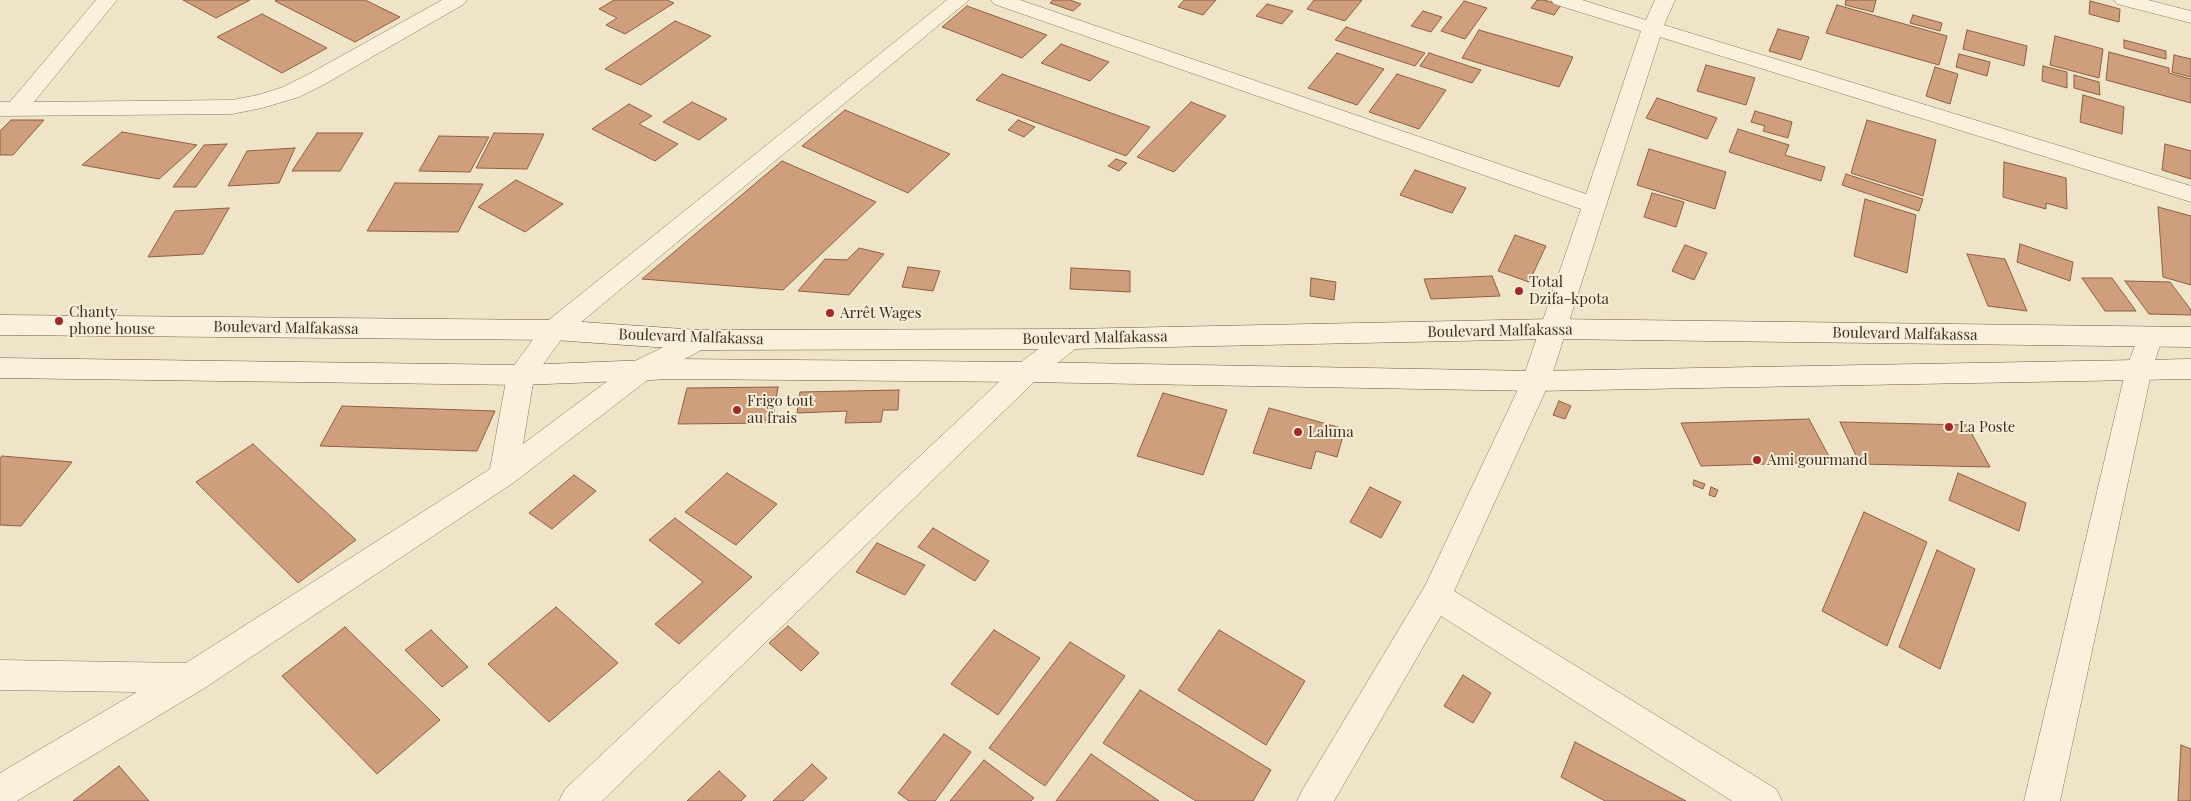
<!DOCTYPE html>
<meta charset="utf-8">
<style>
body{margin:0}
canvas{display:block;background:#f0e4c8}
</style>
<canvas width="2191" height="801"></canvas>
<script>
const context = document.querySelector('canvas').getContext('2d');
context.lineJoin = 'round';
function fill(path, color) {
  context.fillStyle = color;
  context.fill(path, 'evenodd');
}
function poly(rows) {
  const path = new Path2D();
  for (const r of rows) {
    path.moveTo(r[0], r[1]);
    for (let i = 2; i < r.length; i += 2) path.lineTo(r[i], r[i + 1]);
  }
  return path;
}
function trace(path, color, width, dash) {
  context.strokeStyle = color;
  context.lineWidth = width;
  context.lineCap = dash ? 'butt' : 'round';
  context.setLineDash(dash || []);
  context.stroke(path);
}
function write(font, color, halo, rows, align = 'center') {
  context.font = font + ' "Playfair Display",serif';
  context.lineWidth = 4;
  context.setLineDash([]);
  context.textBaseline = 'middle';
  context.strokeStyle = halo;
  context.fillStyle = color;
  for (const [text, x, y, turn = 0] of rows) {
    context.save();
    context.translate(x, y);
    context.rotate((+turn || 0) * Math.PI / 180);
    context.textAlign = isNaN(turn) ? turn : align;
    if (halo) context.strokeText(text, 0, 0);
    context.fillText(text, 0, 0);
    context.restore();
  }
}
const building = poly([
 [183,0,250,0,216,18,183,0],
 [278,0,365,0,400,17,355,42,275,1,278,0],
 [614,0,667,0,674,3,625,34,606,25,617,18,599,9,614,0],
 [1053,0,1070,0,1081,4,1073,11,1050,3,1053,0],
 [1184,0,1216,0,1203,15,1178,7,1184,0],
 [1314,0,1362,0,1345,21,1307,9,1314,0],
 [1537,0,1544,0,1561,5,1554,15,1531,8,1537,0],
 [1846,0,1876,0,1873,12,1845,5,1846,0],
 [1464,1,1487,8,1465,39,1441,31,1464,1],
 [2090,1,2120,9,2119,22,2089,14,2090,1],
 [1267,4,1293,11,1282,24,1256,16,1267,4],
 [1837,5,1947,36,1939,65,1826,33,1837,5],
 [967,6,1047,35,1022,58,942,27,967,6],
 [1423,11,1442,17,1431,32,1411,26,1423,11],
 [262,14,327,48,282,73,217,37,262,14],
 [1913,15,1942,23,1940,31,1910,23,1913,15],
 [675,21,711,36,641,85,605,69,675,21],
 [1346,27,1425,53,1415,66,1335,40,1346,27],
 [1778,29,1809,37,1801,60,1769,51,1778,29],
 [1479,30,1573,57,1559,87,1462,58,1479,30],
 [1967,30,2027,46,2024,66,1963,49,1967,30],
 [2055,36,2103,49,2099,78,2050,65,2055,36],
 [2124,40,2166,51,2166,59,2124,48,2124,40],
 [1061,44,1109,62,1090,81,1041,63,1061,44],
 [2109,52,2169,68,2169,73,2191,79,2191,103,2106,80,2109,52],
 [1337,53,1384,69,1357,105,1308,88,1337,53],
 [1429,53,1481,70,1472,83,1420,66,1429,53],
 [1959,54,1990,62,1987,76,1956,67,1959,54],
 [2174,55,2191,59,2191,77,2172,72,2174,55],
 [1706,65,1755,78,1746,105,1697,91,1706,65],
 [2043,66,2067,72,2067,88,2042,81,2043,66],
 [1935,67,1958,74,1950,104,1926,96,1935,67],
 [1002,74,1150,127,1126,156,976,100,1002,74],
 [1397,74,1446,90,1419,129,1369,112,1397,74],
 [2074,75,2099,82,2100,95,2074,88,2074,75],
 [2083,95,2124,107,2122,134,2080,122,2083,95],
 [1657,98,1717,118,1707,139,1646,118,1657,98],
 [692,102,727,119,699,140,663,122,692,102],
 [1191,102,1226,116,1174,172,1137,157,1191,102],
 [629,104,652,116,639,124,678,144,655,161,592,129,629,104],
 [845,110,950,154,908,193,802,146,845,110],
 [1755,111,1792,122,1788,138,1763,131,1765,126,1751,122,1755,111],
 [11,120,44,120,13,155,0,155,0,131,11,120],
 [1018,120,1035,127,1024,137,1008,130,1018,120],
 [1867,120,1936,140,1923,196,1851,173,1867,120],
 [1738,129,1789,145,1785,155,1825,167,1821,181,1729,152,1738,129],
 [122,132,197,145,159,179,82,165,122,132],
 [317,133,363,133,340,171,292,171,317,133],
 [494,133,544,134,527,169,476,168,494,133],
 [439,136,489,137,470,172,419,171,439,136],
 [227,144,196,187,173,187,204,145,227,144],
 [2165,144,2191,151,2191,179,2162,170,2165,144],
 [295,148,279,183,228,186,247,151,295,148],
 [1649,149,1726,172,1715,209,1637,185,1649,149],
 [1116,159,1127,163,1119,171,1108,166,1116,159],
 [782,161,876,202,783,290,642,279,782,161],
 [2004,162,2066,178,2067,209,2046,203,2046,209,2003,197,2004,162],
 [1415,170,1466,188,1452,213,1400,195,1415,170],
 [1846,174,1923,199,1919,211,1842,185,1846,174],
 [516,180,563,204,525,232,478,207,516,180],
 [395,183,483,184,458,232,367,231,395,183],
 [1652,193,1684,202,1676,227,1644,217,1652,193],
 [1865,199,1916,215,1907,273,1854,256,1865,199],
 [2158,207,2191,216,2191,285,2163,277,2158,207],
 [229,208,203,254,148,257,175,211,229,208],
 [1515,235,1546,246,1529,282,1498,271,1515,235],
 [2020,244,2073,262,2070,281,2017,262,2020,244],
 [1685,245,1707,253,1694,280,1672,271,1685,245],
 [859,248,884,254,849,295,798,291,825,259,847,260,859,248],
 [1967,254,2005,259,2027,311,1988,306,1967,254],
 [908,267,940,271,933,291,902,287,908,267],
 [1071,268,1130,271,1130,292,1070,289,1071,268],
 [1492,276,1500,296,1431,299,1424,279,1492,276],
 [1311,278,1336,282,1334,300,1310,296,1311,278],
 [2082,278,2112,278,2136,311,2105,311,2082,278],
 [2125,281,2170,282,2191,310,2191,315,2149,314,2125,281],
 [778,387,772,423,678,424,687,388,778,387],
 [899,390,898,410,883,410,881,422,845,423,847,411,797,413,800,392,899,390],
 [1163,393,1227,410,1203,475,1137,456,1163,393],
 [1559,401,1571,406,1565,419,1553,415,1559,401],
 [342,406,495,411,477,451,320,446,342,406],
 [1269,408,1345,429,1337,457,1316,451,1311,469,1253,453,1269,408],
 [1809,419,1832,462,1701,466,1681,423,1809,419],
 [1840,422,1967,425,1990,467,1860,464,1840,422],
 [253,444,356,540,298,583,196,482,253,444],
 [2,456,72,462,21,526,0,525,0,458,2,456],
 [727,473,777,504,736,545,685,512,727,473],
 [1958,473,2026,503,2019,531,1949,500,1958,473],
 [574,475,596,491,552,529,529,513,574,475],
 [1694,480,1705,484,1703,489,1693,485,1694,480],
 [1370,487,1401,502,1381,538,1350,522,1370,487],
 [1711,487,1718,490,1715,497,1709,495,1711,487],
 [1864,512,1927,542,1887,646,1822,611,1864,512],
 [675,518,752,577,679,644,655,624,703,582,649,540,675,518],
 [933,528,989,561,975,581,918,547,933,528],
 [877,543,925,565,905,595,856,572,877,543],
 [1937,550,1975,569,1940,669,1899,647,1937,550],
 [556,607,618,663,549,722,488,664,556,607],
 [788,626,819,653,801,671,769,643,788,626],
 [345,627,440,720,377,774,282,676,345,627],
 [431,630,468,667,442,687,405,650,431,630],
 [994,630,1040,658,998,715,951,684,994,630],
 [1219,630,1305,681,1266,745,1178,690,1219,630],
 [1070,642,1125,676,1045,786,989,748,1070,642],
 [1463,675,1491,693,1473,723,1444,706,1463,675],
 [1140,690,1271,770,1253,801,1196,801,1103,743,1140,690],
 [944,734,971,752,935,801,909,801,898,793,944,734],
 [1575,742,1686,801,1605,801,1561,777,1575,742],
 [2181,745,2191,749,2191,801,2178,801,2181,745],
 [1091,754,1159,801,1056,801,1091,754],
 [984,760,1034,798,1031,801,950,801,984,760],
 [812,764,827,778,803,801,773,801,812,764],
 [119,766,149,801,73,801,119,766],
 [719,771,746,796,741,801,687,801,719,771]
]);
fill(building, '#cf9f7d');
trace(building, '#8d5f41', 1);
const street = poly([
 [96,0,117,0,34,102,232,100,258,95,283,87,309,74,442,0,467,0,464,4,325,84,299,97,262,108,232,114,0,116,0,102,10,102,96,0],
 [947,0,969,0,563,337,534,377,523,444,633,362,698,330,707,333,711,340,707,347,653,376,513,483,203,689,17,801,0,801,0,773,137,692,0,690,0,660,186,663,490,469,507,375,545,323,947,0],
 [991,0,1020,0,1586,194,1641,31,1554,4,1551,0,1582,0,1646,20,1655,0,1675,0,1664,25,2191,186,2191,202,1660,37,1550,381,1454,591,1776,789,1782,801,1732,801,1441,616,1334,801,1297,801,1303,789,1425,586,1522,381,1581,209,994,4,991,0],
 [2114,0,2148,0,2191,11,2191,23,2117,4,2114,0],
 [2150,327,2159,330,2163,337,2152,369,2060,801,2024,801,2126,369,2141,330,2150,327],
 [1070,329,1079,332,1083,339,1079,346,1037,379,602,801,559,801,565,789,1017,365,1061,332,1070,329]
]);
const secondary = poly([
 [0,315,554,320,698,330,1070,329,1552,319,2191,327,2191,347,1552,339,1070,349,698,350,554,340,0,335,0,315],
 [0,358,521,365,674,359,1027,362,1536,371,2191,359,2191,379,1536,391,1027,382,674,379,521,385,0,378,0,358]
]);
trace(street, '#8d765c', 1);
trace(secondary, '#6f573f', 1);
fill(street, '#faf1dc');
fill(secondary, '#faf1dc');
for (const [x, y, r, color] of [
 [1519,291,5,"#9e2a2b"],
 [830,313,5,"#9e2a2b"],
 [59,321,5,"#9e2a2b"],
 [737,410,5,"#9e2a2b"],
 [1949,427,5,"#9e2a2b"],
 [1298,432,5,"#9e2a2b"],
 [1757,460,5,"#9e2a2b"]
]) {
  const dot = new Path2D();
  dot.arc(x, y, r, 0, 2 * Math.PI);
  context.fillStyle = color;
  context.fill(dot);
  trace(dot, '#f7eed8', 2);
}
write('15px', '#3d2e20', '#f7eed8', [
 ["Total",1529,282],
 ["Dzifa-kpota",1529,299],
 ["Chanty",69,312],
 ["phone house",69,329],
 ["Arrêt Wages",840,313],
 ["Frigo tout",747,401],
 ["au frais",747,418],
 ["La Poste",1959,427],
 ["Laluna",1308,432],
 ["Ami gourmand",1767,460]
], 'left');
write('15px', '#3d2e20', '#f7eed8', [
 ["Boulevard Malfakassa",286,328,1],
 ["Boulevard Malfakassa",1500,331,-1],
 ["Boulevard Malfakassa",1905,334,1],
 ["Boulevard Malfakassa",691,337,2],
 ["Boulevard Malfakassa",1095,338,-1]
]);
</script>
